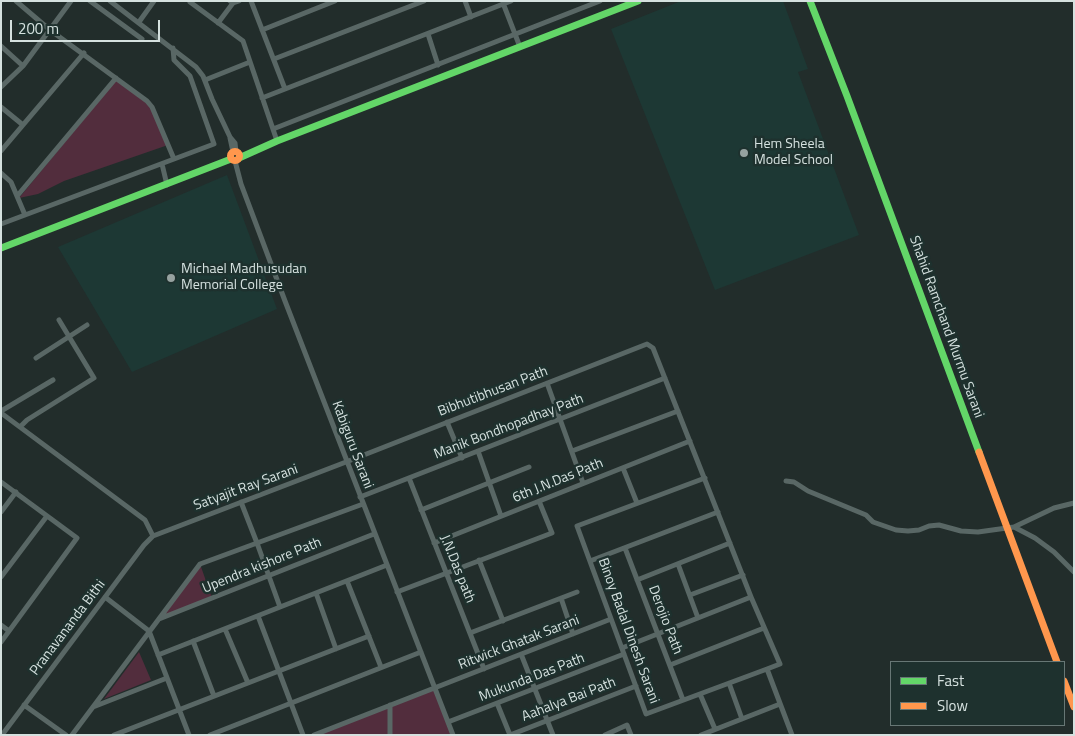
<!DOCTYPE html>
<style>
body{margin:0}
#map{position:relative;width:1075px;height:736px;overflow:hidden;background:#222d2b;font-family:"Titillium Web",sans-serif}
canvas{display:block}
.frame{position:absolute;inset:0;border:2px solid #d5e1df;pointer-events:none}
.legend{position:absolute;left:890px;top:661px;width:175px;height:65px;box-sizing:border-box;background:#1e312e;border:1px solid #677775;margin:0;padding:6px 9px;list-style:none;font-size:15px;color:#d5e1df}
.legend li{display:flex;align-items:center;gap:10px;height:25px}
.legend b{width:25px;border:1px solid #677775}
.scale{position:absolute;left:10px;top:20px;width:150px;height:22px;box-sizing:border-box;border:2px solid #d5e1df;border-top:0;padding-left:6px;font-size:15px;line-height:18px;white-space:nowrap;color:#d5e1df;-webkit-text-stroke:4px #1e312e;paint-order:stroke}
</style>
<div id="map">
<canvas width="1075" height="736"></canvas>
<div class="frame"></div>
<ul class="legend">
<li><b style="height:6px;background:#63d668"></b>Fast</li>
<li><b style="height:6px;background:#ff974d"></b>Slow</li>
</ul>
<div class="scale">200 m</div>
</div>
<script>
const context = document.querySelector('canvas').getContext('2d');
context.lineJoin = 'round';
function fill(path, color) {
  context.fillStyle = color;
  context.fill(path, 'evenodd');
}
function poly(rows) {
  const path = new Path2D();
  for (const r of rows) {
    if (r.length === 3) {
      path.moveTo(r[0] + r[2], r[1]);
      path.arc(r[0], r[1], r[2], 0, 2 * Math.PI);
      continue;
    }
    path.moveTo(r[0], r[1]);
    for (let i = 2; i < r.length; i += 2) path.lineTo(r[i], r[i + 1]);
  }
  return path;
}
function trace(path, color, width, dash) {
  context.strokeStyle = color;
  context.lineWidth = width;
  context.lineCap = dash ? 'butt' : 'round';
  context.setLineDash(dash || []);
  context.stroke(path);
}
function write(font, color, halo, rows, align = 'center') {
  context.font = font + ' "Titillium Web",sans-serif';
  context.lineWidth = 5;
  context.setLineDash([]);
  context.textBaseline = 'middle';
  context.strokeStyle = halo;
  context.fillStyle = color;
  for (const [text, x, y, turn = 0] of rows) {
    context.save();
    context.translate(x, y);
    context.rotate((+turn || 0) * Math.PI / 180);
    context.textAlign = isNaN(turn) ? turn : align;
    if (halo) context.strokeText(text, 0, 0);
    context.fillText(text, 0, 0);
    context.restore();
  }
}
fill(poly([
 [681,1,783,1,808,69,798,72,859,235,715,290,611,29],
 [227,175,277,309,132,372,58,247]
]), '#1d3834');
fill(poly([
 [116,80,151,106,168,145,64,181,38,194,19,198],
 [200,564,212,598,162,616],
 [139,652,151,680,104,699],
 [435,688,452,735,318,735]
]), '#522d3d');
trace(poly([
 [16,1,50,30,147,101,152,107,174,159],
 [90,1,142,39],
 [110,1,196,67,203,76,212,99,230,137,235,143,236,152],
 [230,1,233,3,239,1],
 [251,1,285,89],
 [465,1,471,17],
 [190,2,243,41,276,138],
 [503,3,520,47],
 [139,22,154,1],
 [218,23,233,3],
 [262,30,335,1],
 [428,34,438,65],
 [1,46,23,66,1,87],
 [274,59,424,1],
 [23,66,71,1],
 [205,80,250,62],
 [262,98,511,1],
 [1,107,23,125],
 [273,129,600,1],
 [230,138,233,152],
 [1,151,84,53],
 [235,161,241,184,285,301,453,735],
 [162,164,167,185],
 [1,173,11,182,25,215],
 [18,195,116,78],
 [1,224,214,144,190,76,174,60,173,48],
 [36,358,87,325],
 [547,383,583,483],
 [1,411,53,380],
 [1,413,145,520,153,536],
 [447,422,462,458],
 [20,427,27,420,94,378,59,320],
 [478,451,501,516],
 [572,451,678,411],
 [623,468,637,503],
 [409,478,484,669],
 [705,478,577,526,646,714,767,669,792,735],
 [786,481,794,482,808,491,866,515,873,522,896,530,908,531,919,530,929,526,939,525,961,531,978,532,1014,527,1035,538,1054,552,1074,572],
 [1,482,77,538,1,642],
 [360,497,665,378],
 [241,502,257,543,280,607],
 [421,510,529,467],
 [1,512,16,492],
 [1014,527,1054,508,1074,503],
 [434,543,690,441],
 [625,548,683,700],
 [479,560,503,621],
 [590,561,718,512],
 [678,564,698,618],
 [1,577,47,516],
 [637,580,730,543],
 [347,581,381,667],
 [397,592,552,533,539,501],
 [316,593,336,649],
 [690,595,743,575],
 [105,597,149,631,189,735],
 [561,598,573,634],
 [258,616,303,735],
 [159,619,374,534],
 [1,625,9,631],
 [225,629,248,683],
 [470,633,577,592],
 [193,641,214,696],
 [622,648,751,597],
 [521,654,553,735],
 [158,655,387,565],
 [670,665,764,628],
 [729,683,742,719],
 [700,694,715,729],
 [497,703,510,735],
 [24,705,66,735],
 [93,707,167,678],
 [448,722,624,654],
 [2,735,144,545,153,536,346,462,647,344,653,348,751,597,780,664,767,669],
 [72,735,200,564,363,504],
 [114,735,369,636],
 [210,735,421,652],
 [314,735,611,619],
 [390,735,390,705],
 [510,735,636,686],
 [605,735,627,725,631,735],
 [701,735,780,704]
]), '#596765', 5);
trace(poly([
 [810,1,847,96,979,452],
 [239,158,277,141,638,1],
 [1,248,231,159]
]), '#63d668', 7);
trace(poly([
 [235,156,4.5],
 [979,452,1057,662],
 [1064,681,1074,707]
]), '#ff974d', 7);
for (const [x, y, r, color] of [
 [744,153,5,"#96a2a0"],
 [171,278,5,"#96a2a0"]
]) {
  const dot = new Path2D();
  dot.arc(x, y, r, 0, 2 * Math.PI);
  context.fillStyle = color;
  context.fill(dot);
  trace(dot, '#1e312e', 2);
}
write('14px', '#d5e1df', '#1e312e', [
 ["Hem Sheela",754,145],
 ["Model School",754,161],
 ["Michael Madhusudan",181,270],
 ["Memorial College",181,286]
], 'left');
write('14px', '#d5e1df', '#1e312e', [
 ["Shahid Ramchand Murmu Sarani",946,327,70],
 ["Bibhutibhusan Path",493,392,-21],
 ["Manik Bondhopadhay Path",509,427,-21],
 ["Kabiguru Sarani",352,445,69],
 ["6th J.N.Das Path",558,481,-22],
 ["Satyajit Ray Sarani",246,488,-20],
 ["Upendra kishore Path",262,566,-22],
 ["J.N.Das path",457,569,68],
 ["Derojio Path",665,620,69],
 ["Pranavananda Bithi",68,628,-53],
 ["Binoy Badal Dinesh Sarani",628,631,70],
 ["Ritwick Ghatak Sarani",519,643,-21],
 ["Mukunda Das Path",532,678,-21],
 ["Aahalya Bai Path",569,700,-21]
]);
</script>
